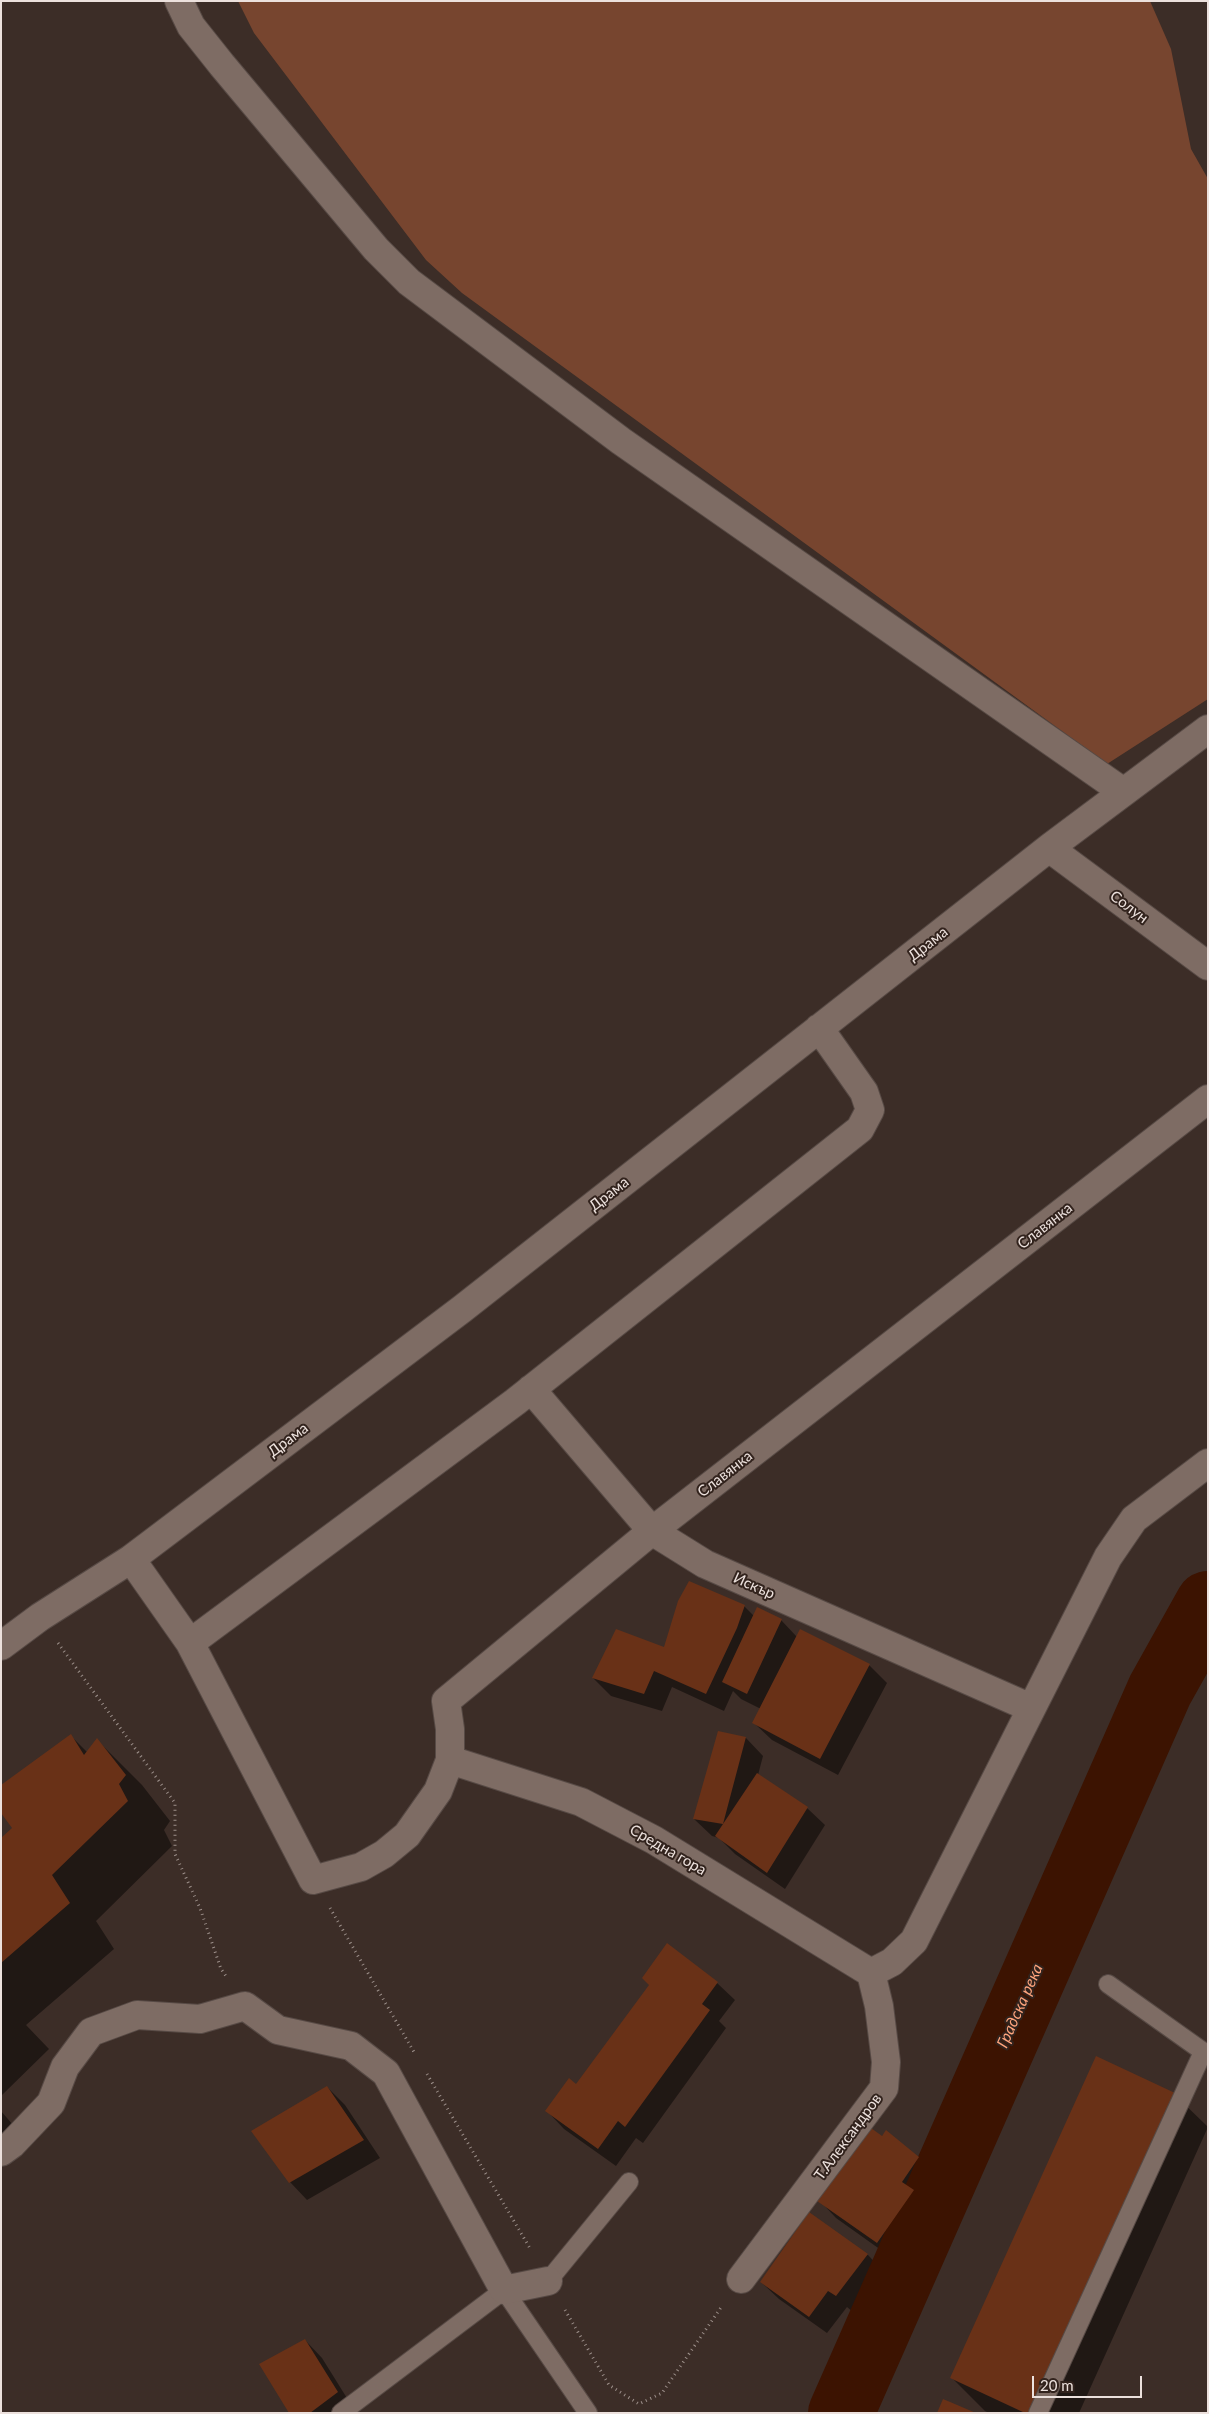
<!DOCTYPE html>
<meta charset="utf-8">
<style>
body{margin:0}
#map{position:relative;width:1209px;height:2414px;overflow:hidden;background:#3c2d27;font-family:Lato,sans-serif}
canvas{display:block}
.frame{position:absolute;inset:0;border:2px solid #ece1dd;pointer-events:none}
.scale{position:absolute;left:1032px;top:2376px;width:110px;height:22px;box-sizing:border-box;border:2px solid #ece1dd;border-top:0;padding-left:6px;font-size:15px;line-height:18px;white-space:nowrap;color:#ece1dd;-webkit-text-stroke:4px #32231d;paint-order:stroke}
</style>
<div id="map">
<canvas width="1209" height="2414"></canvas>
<div class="frame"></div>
<div class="scale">20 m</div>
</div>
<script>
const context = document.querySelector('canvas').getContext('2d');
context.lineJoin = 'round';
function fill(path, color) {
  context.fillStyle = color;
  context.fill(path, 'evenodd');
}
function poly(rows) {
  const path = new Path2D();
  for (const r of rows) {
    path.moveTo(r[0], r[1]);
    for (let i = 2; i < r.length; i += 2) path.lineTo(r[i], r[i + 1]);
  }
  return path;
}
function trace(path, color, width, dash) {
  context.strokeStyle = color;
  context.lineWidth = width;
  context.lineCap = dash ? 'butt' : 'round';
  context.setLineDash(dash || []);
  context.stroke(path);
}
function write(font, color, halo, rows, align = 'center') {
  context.font = font + ' Lato,sans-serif';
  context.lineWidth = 4;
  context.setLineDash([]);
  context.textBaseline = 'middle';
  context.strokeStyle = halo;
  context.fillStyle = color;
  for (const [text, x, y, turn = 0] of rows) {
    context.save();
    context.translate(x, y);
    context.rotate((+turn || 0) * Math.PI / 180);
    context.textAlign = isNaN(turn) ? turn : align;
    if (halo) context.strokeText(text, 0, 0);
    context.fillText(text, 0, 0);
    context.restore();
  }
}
fill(poly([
 [238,1,1150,1,1171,49,1191,149,1208,179,1208,699,1107,764,462,293,426,260,254,33]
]), '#77452f');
fill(poly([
 [744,1606,754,1616,781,1620,797,1637,869,1665,887,1683,838,1775,772,1740,754,1723,761,1709,741,1699,733,1691,724,1711,672,1687,662,1711,611,1696,593,1678,664,1649],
 [719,1733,746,1738,763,1756,758,1775,807,1808,825,1825,785,1889,735,1854,719,1838,712,1836,694,1819],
 [71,1736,88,1753,97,1740,142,1785,170,1821,164,1830,172,1846,96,1921,114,1949,26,2025,49,2049,1,2096,1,1840,13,1828],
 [717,1983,735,2000,719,2021,726,2028,643,2143,636,2138,616,2166,564,2129,547,2111,577,2085],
 [327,2087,345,2105,380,2158,307,2200,290,2182],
 [1174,2094,1208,2127,1079,2413,989,2413,985,2411,951,2377],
 [1,2111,25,2139,1,2163],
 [886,2132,918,2158,936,2176,920,2198,930,2208,895,2260,836,2218,819,2200],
 [810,2214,868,2255,885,2273,854,2313,847,2307,827,2333,779,2299,761,2282],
 [305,2340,322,2358,355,2411,352,2413,291,2413]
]), '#0007');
trace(poly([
 [841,2413,1160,1690,1208,1604]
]), '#3c1301', 66);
fill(poly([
 [689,1581,745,1605,737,1628,706,1694,654,1671,644,1694,592,1678,616,1629,664,1647,678,1601],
 [757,1607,782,1619,747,1694,722,1682],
 [800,1629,870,1664,820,1759,752,1723],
 [718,1731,746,1737,723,1824,693,1819],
 [71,1734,84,1755,97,1738,126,1775,119,1784,128,1801,52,1875,70,1903,1,1963,1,1838,12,1828,1,1813,1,1785],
 [757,1773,808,1807,767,1873,715,1836],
 [667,1943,718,1982,702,2004,710,2010,625,2127,618,2121,598,2149,545,2111,569,2078,576,2084,649,1985,642,1978],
 [1096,2056,1175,2093,1031,2413,1025,2413,950,2378],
 [327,2086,364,2140,289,2183,251,2131],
 [871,2128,882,2136,886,2130,919,2157,902,2182,914,2190,877,2243,817,2201],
 [809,2212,868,2254,836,2296,828,2291,809,2317,760,2282],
 [305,2339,338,2392,310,2413,289,2413,259,2364],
 [943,2399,976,2413,937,2413]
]), '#693117');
const service = poly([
 [1108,1984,1208,2055],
 [548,2281,629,2182],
 [341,2413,504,2290,588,2413],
 [1038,2413,1203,2052]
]);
const minor = poly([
 [179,1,191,26,222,65,376,249,409,282,621,441,1122,791],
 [1049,848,1208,966],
 [531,1389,652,1531,705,1564,1031,1708],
 [131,1559,190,1643,313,1880,361,1867,384,1854,407,1835,438,1791,450,1760,450,1729,446,1701,652,1531,1208,1099],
 [190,1643,515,1402,860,1129,870,1110,864,1092,819,1028],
 [1,1646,40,1617,131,1559,462,1309,1049,848,1208,729],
 [450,1760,581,1802,654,1840,871,1973],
 [871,1973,892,1962,914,1941,1108,1557,1134,1519,1208,1463],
 [1,2152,12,2144,51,2103,65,2067,91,2032,137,2015,200,2019,245,2006,278,2030,351,2046,386,2073,504,2290,548,2281],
 [741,2279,884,2088,886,2062,879,2006,871,1973]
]);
trace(service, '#574a45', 20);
trace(minor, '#574a45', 30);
trace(poly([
 [58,1643,175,1803,175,1854,200,1908,221,1969,226,1976],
 [330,1908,414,2052],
 [427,2074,531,2250],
 [565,2310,609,2385,639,2404,662,2393,722,2306]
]), '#9d908b', 3, [1, 4]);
trace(service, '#7e6c64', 18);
trace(minor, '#7e6c64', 28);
write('15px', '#ece1dd', '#32231d', [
 ["Солун",1129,907,37],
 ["Драма",928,944,-38],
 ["Драма",609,1194,-38],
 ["Славянка",1045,1226,-38],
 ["Драма",288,1440,-37],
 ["Славянка",725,1474,-38],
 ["Искър",754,1586,24],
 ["Средна гора",668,1850,30],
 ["Т.Александров",848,2137,-54]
]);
write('italic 16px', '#fea47d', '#32231d', [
 ["Градска река",1020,2006,-66]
]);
</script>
